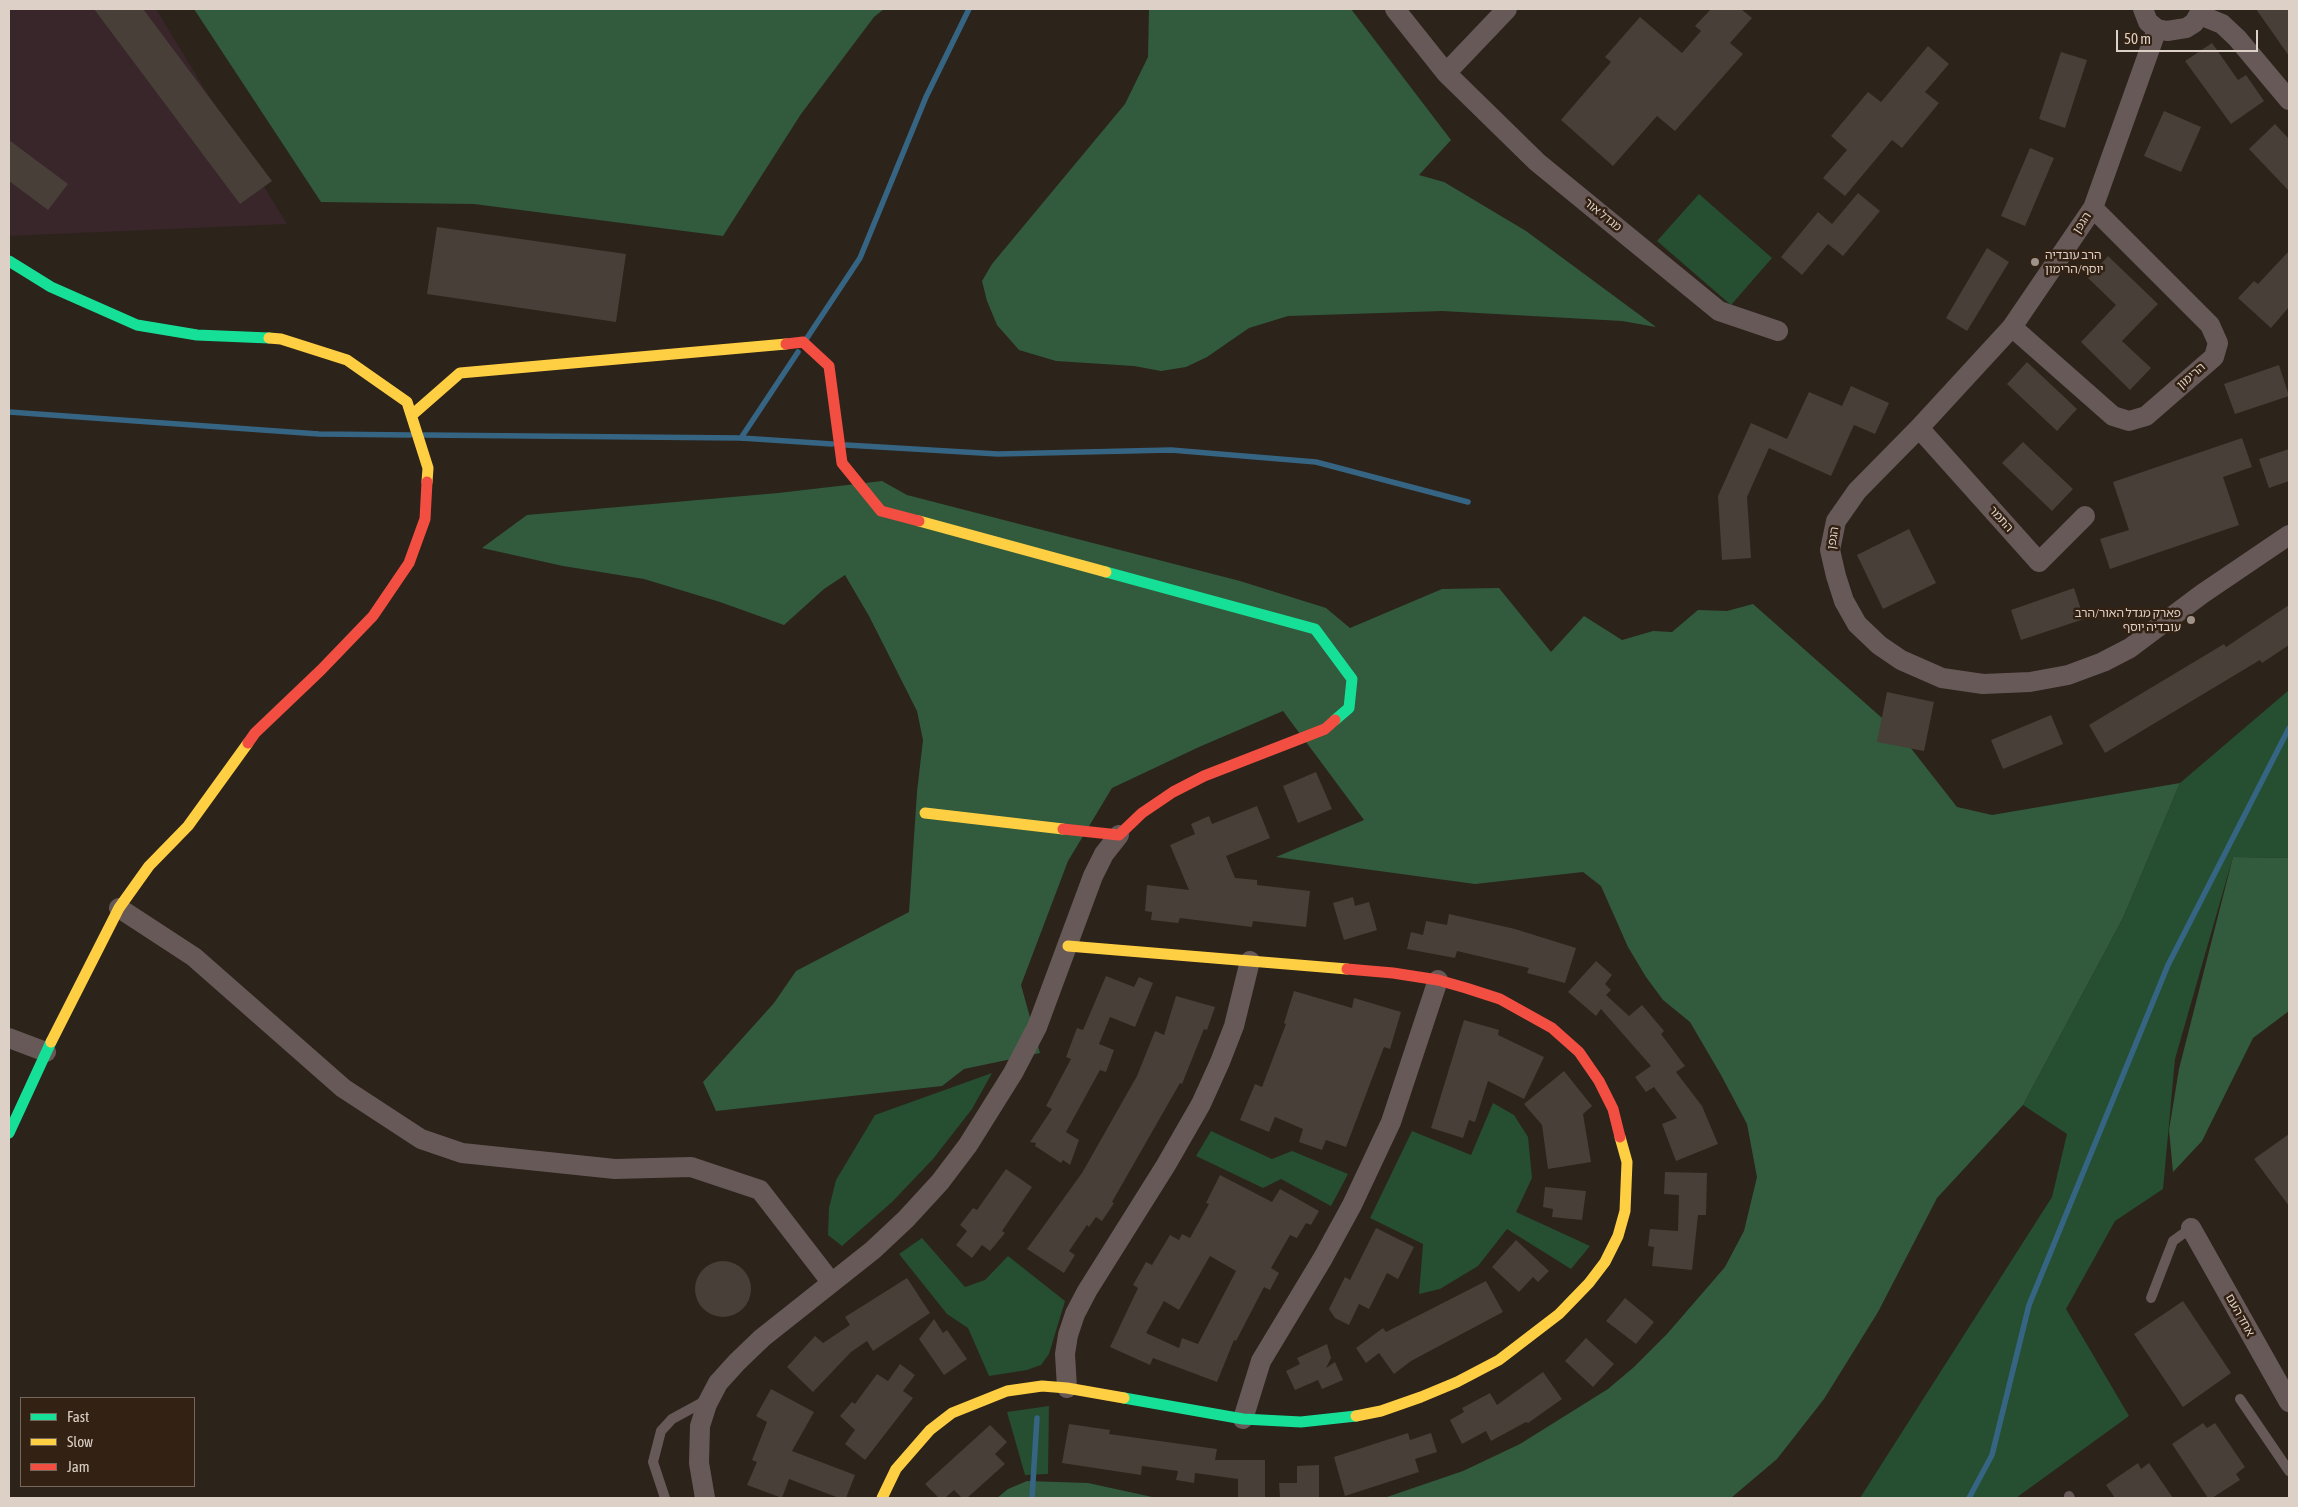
<!DOCTYPE html>
<meta charset="utf-8">
<style>
body{margin:0}
#map{position:relative;width:2298px;height:1507px;overflow:hidden;background:#2c231a;font-family:"Asap Condensed",sans-serif}
canvas{display:block}
.frame{position:absolute;inset:0;border:10px solid #dcd0c7;pointer-events:none}
.legend{position:absolute;left:20px;top:1397px;width:175px;height:90px;box-sizing:border-box;background:#332213;border:1px solid #77685b;margin:0;padding:6px 9px;list-style:none;font-size:15px;color:#dcd0c7}
.legend li{display:flex;align-items:center;gap:10px;height:25px}
.legend b{width:25px;border:1px solid #77685b}
.scale{position:absolute;left:2116px;top:30px;width:142px;height:22px;box-sizing:border-box;border:2px solid #dcd0c7;border-top:0;padding-left:6px;font-size:15px;line-height:18px;white-space:nowrap;color:#dcd0c7;-webkit-text-stroke:4px #332213;paint-order:stroke}
</style>
<div id="map">
<canvas width="2298" height="1507"></canvas>
<div class="frame"></div>
<ul class="legend">
<li><b style="height:6px;background:#16e098"></b>Fast</li>
<li><b style="height:6px;background:#ffcf43"></b>Slow</li>
<li><b style="height:6px;background:#f24e42"></b>Jam</li>
</ul>
<div class="scale">50 m</div>
</div>
<script>
const context = document.querySelector('canvas').getContext('2d');
context.lineJoin = 'round';
function fill(path, color) {
  context.fillStyle = color;
  context.fill(path, 'evenodd');
}
function poly(rows) {
  const path = new Path2D();
  for (const r of rows) {
    if (r.length === 3) {
      path.moveTo(r[0] + r[2], r[1]);
      path.arc(r[0], r[1], r[2], 0, 2 * Math.PI);
      continue;
    }
    path.moveTo(r[0], r[1]);
    for (let i = 2; i < r.length; i += 2) path.lineTo(r[i], r[i + 1]);
  }
  return path;
}
function trace(path, color, width, dash) {
  context.strokeStyle = color;
  context.lineWidth = width;
  context.lineCap = dash ? 'butt' : 'round';
  context.setLineDash(dash || []);
  context.stroke(path);
}
function write(font, color, halo, rows, align = 'center') {
  context.font = font + ' "Asap Condensed","Noto Sans Hebrew",sans-serif';
  context.lineWidth = 5;
  context.setLineDash([]);
  context.textBaseline = 'middle';
  context.strokeStyle = halo;
  context.fillStyle = color;
  for (const [text, x, y, turn = 0] of rows) {
    context.save();
    context.translate(x, y);
    context.rotate((+turn || 0) * Math.PI / 180);
    context.textAlign = isNaN(turn) ? turn : align;
    if (halo) context.strokeText(text, 0, 0);
    context.fillText(text, 0, 0);
    context.restore();
  }
}
fill(poly([
 [9,9,156,9,287,224,9,236]
]), '#38262a');
fill(poly([
 [1699,194,1772,258,1731,305,1657,241],
 [2289,690,2289,858,2233,857,2175,1059,2163,1189,2115,1221,2066,1309,2129,1416,2016,1498,1860,1498,2052,1197,2067,1134,2023,1105,2123,918,2180,783],
 [992,1073,972,1109,933,1159,892,1202,842,1246,828,1235,829,1208,836,1180,875,1115],
 [1493,1103,1514,1115,1528,1137,1532,1178,1516,1212,1590,1246,1571,1269,1507,1229,1478,1266,1440,1289,1419,1294,1423,1244,1370,1218,1412,1131,1471,1155],
 [1211,1131,1272,1159,1292,1151,1348,1174,1331,1206,1281,1179,1263,1188,1196,1156],
 [922,1238,965,1287,985,1280,1008,1256,1065,1301,1049,1354,1041,1365,1027,1370,989,1376,968,1328,947,1314,899,1254],
 [1049,1406,1048,1474,1025,1475,1007,1412]
]), '#264e30');
fill(poly([
 [194,9,884,9,874,17,801,114,723,236,474,204,321,202],
 [1149,9,1351,9,1451,140,1419,175,1444,182,1526,231,1656,327,1622,321,1442,311,1288,316,1249,328,1207,357,1186,367,1161,371,1134,366,1056,361,1019,350,997,325,987,301,982,281,992,264,1125,104,1148,57],
 [882,481,907,495,1240,581,1326,608,1350,628,1442,589,1499,588,1551,652,1584,616,1622,640,1653,631,1672,632,1698,610,1727,611,1753,604,1899,733,1957,807,1992,815,2180,783,2123,918,2023,1105,1937,1198,1878,1312,1824,1399,1777,1459,1731,1498,1384,1498,1463,1471,1520,1444,1608,1389,1634,1367,1667,1334,1725,1267,1744,1231,1757,1177,1747,1124,1721,1075,1690,1022,1663,1000,1646,977,1628,947,1601,886,1583,872,1475,884,1276,857,1364,820,1283,711,1199,747,1112,788,1068,861,1021,985,1040,1053,964,1069,942,1086,716,1111,703,1082,774,1003,796,971,909,912,917,792,923,740,917,711,869,616,845,575,824,589,784,625,720,602,644,579,563,566,482,548,527,515,778,493],
 [2233,857,2289,858,2289,1011,2253,1038,2202,1141,2173,1172,2169,1130,2179,1069],
 [1027,1481,1088,1483,1157,1498,997,1498,1008,1489]
]), '#315b3c');
trace(poly([
 [807,338,860,258,926,97,969,9],
 [9,412,319,434,410,435],
 [424,435,741,438,832,444],
 [741,438,798,352],
 [846,445,998,454,1171,450,1316,462,1468,502],
 [1032,1498,1037,1418],
 [1969,1498,1992,1455,2029,1305,2168,965,2289,728]
]), '#366584', 5.5);
fill(poly([
 [94,9,143,9,272,181,240,204],
 [1711,9,1741,9,1752,18,1730,43,1743,54,1675,131,1657,116,1613,166,1561,120,1611,62,1605,57,1640,17,1682,53,1701,31,1695,26],
 [2256,9,2289,9,2289,56],
 [2212,43,2238,80,2246,75,2264,101,2231,124,2185,61],
 [1928,46,1949,64,1925,92,1939,103,1902,148,1892,140,1845,196,1823,178,1847,150,1831,136,1868,92,1881,102],
 [2061,52,2087,60,2065,128,2039,119],
 [2164,111,2201,127,2181,172,2144,156],
 [2275,124,2289,139,2289,191,2249,149],
 [9,140,68,184,48,210,9,181],
 [2030,148,2054,158,2025,226,2001,216],
 [1858,193,1880,211,1843,256,1828,244,1802,275,1781,257,1818,212,1832,224],
 [437,227,626,254,616,322,427,294],
 [1987,248,2009,262,1967,331,1946,318],
 [2289,251,2289,307,2271,328,2238,298,2254,281,2258,284],
 [2108,256,2158,304,2122,341,2151,368,2130,390,2081,342,2116,305,2088,278],
 [2027,362,2077,409,2057,431,2007,384],
 [2279,365,2289,396,2235,414,2224,384],
 [1851,386,1889,403,1875,434,1854,425,1831,476,1769,448,1747,497,1751,558,1722,560,1718,496,1751,423,1787,439,1809,392,1842,406],
 [2242,438,2252,467,2223,477,2239,525,2110,569,2100,539,2129,530,2113,482],
 [2023,442,2073,489,2052,511,2002,463],
 [2289,449,2289,481,2269,488,2259,459],
 [1909,529,1936,583,1883,609,1857,555],
 [2074,588,2084,619,2021,640,2011,610],
 [2289,605,2289,645,2262,663,2260,660,2105,753,2089,725,2224,644,2226,647],
 [1887,692,1934,702,1924,751,1877,742],
 [2051,715,2063,744,2003,769,1991,740],
 [1316,772,1332,809,1298,823,1283,786],
 [1257,806,1270,838,1226,856,1235,878,1257,880,1257,885,1310,891,1306,927,1253,921,1252,927,1180,918,1178,923,1151,920,1152,912,1145,911,1147,885,1189,890,1170,845,1195,834,1191,824,1209,816,1212,824],
 [1353,897,1355,906,1369,902,1377,930,1344,940,1333,903],
 [1449,914,1515,929,1576,948,1565,983,1527,973,1529,968,1457,951,1455,958,1407,949,1411,932,1423,935,1426,921,1447,925],
 [1596,961,1612,975,1605,984,1611,990,1606,995,1629,1016,1642,1005,1664,1031,1661,1034,1685,1066,1676,1072,1702,1106,1718,1144,1676,1161,1662,1124,1677,1118,1654,1087,1646,1092,1635,1077,1651,1066,1601,1009,1596,1016,1568,992],
 [1106,976,1134,987,1139,977,1153,983,1135,1027,1110,1017,1099,1044,1114,1050,1106,1072,1100,1070,1066,1132,1079,1140,1070,1165,1063,1160,1061,1163,1035,1146,1036,1143,1030,1142,1052,1109,1046,1106,1071,1059,1066,1057,1077,1028,1083,1030],
 [1294,991,1352,1008,1354,998,1401,1012,1390,1049,1384,1047,1346,1147,1326,1140,1322,1150,1299,1142,1303,1129,1275,1117,1269,1132,1240,1120,1255,1084,1262,1087,1286,1024,1284,1023],
 [1176,996,1215,1007,1207,1030,1204,1029,1182,1084,1180,1083,1112,1202,1114,1203,1102,1221,1096,1217,1089,1227,1087,1225,1069,1251,1075,1255,1064,1273,1027,1249,1082,1173,1137,1076,1155,1031,1164,1035],
 [1464,1020,1499,1030,1498,1035,1544,1057,1524,1099,1488,1081,1475,1122,1469,1120,1463,1138,1431,1128],
 [1564,1071,1592,1106,1583,1114,1591,1162,1548,1169,1542,1125,1524,1104],
 [2289,1134,2289,1206,2254,1159],
 [1006,1169,1032,1187,1002,1231,1005,1233,990,1251,982,1245,972,1258,956,1245,967,1231,960,1225,973,1208,977,1210],
 [1665,1172,1707,1173,1706,1215,1698,1215,1692,1270,1652,1266,1654,1247,1648,1246,1650,1229,1678,1231,1679,1195,1664,1194],
 [1220,1175,1272,1202,1280,1189,1319,1211,1311,1225,1306,1223,1297,1238,1290,1235,1271,1268,1279,1273,1270,1290,1264,1287,1236,1341,1234,1340,1217,1382,1153,1358,1150,1365,1110,1347,1138,1288,1133,1285,1146,1262,1152,1265,1170,1235,1179,1240,1182,1234,1190,1238,1209,1204,1206,1203],
 [1210,1256,1236,1271,1198,1344,1182,1338,1179,1348,1146,1333,1164,1301,1179,1310],
 [1545,1187,1586,1191,1582,1220,1552,1217,1553,1209,1543,1207],
 [1376,1228,1414,1247,1398,1279,1387,1273,1369,1309,1359,1304,1349,1325,1335,1318,1329,1309,1345,1277,1350,1280],
 [1516,1240,1549,1271,1538,1282,1533,1277,1519,1292,1492,1267],
 [723,1289,28],
 [907,1278,930,1313,873,1351,867,1341,851,1352,813,1392,787,1367,815,1336,823,1343,850,1325,845,1317],
 [1486,1281,1503,1312,1411,1361,1394,1374,1379,1353,1366,1363,1356,1348,1383,1328,1386,1332],
 [1625,1298,1654,1322,1636,1344,1606,1321],
 [2183,1301,2231,1373,2183,1407,2134,1334],
 [934,1319,943,1333,947,1330,967,1359,944,1375,919,1339],
 [1586,1338,1614,1364,1593,1387,1565,1361],
 [1327,1344,1331,1358,1326,1368,1335,1362,1343,1380,1322,1389,1318,1380,1295,1390,1286,1371,1300,1364,1297,1358],
 [900,1364,915,1375,903,1391,913,1398,865,1460,845,1444,855,1430,840,1416,852,1402,855,1404,877,1374,888,1381],
 [1543,1372,1562,1399,1528,1423,1526,1422,1491,1441,1486,1431,1462,1444,1450,1420,1464,1412,1462,1408,1490,1393,1497,1405],
 [771,1389,814,1412,792,1451,855,1475,846,1498,839,1498,789,1479,782,1498,747,1485,757,1462,752,1460,767,1422,756,1416],
 [2203,1423,2207,1428,2215,1423,2245,1467,2236,1474,2240,1480,2212,1498,2208,1498,2172,1444],
 [1069,1424,1110,1430,1109,1434,1217,1449,1215,1460,1265,1460,1265,1497,1238,1497,1238,1479,1195,1473,1194,1483,1176,1480,1178,1471,1142,1466,1141,1475,1062,1463],
 [990,1425,1007,1442,995,1454,1005,1464,967,1498,962,1498,954,1490,945,1498,939,1498,925,1484],
 [1408,1433,1410,1440,1431,1433,1437,1452,1415,1459,1419,1472,1345,1496,1334,1457],
 [2138,1463,2141,1469,2149,1463,2173,1498,2115,1498,2106,1485],
 [1319,1465,1319,1498,1280,1498,1279,1483,1297,1483,1297,1466]
]), '#483f38');
trace(poly([
 [2151,1298,2173,1241,2191,1228],
 [2240,1399,2289,1471],
 [2069,1496,2070,1498],
 [665,1498,653,1462,661,1431,672,1419,707,1400]
]), '#685959', 10);
trace(poly([
 [1395,9,1446,73,1537,162,1719,311,1778,331],
 [2143,9,2148,22,2157,29,2167,31,2186,28,2194,23,2202,9],
 [2200,15,2222,24,2237,38,2289,100],
 [2157,29,2093,208,2012,327,1919,428,1857,491,1836,521,1830,550,1836,576,1844,601,1857,624,1879,645,1901,660,1942,678,1983,684,2030,682,2068,675,2103,662,2130,648,2202,594,2289,535],
 [1446,73,1507,9],
 [2012,327,2113,416,2129,421,2146,416,2214,357,2218,343,2210,325,2093,208],
 [1919,428,2039,562,2085,516],
 [119,908,194,957,343,1088,421,1139,462,1153,615,1169,691,1167,760,1190,831,1282],
 [9,1038,46,1052],
 [2191,1228,2289,1402],
 [1067,1388,1065,1354,1068,1335,1075,1314,1087,1291,1166,1165,1201,1104,1220,1062,1234,1026,1250,961],
 [1243,1419,1261,1361,1323,1258,1352,1205,1391,1122,1438,980],
 [705,1498,699,1463,700,1426,707,1404,718,1383,737,1362,762,1338,873,1250,906,1219,940,1182,968,1145,1013,1073,1037,1027,1093,876,1104,854,1119,835]
]), '#685959', 20);
trace(poly([
 [9,261,51,287,137,325,197,335,269,338],
 [1106,572,1315,629,1352,679,1349,708,1335,720],
 [9,1133,51,1042],
 [1124,1398,1243,1419,1301,1422,1356,1416]
]), '#16e098', 11);
trace(poly([
 [269,338,281,339,347,360,407,402,428,468,427,482],
 [412,415,460,373,786,344],
 [919,521,1106,572],
 [925,813,1063,829],
 [1068,946,1347,969],
 [51,1042,119,908,149,866,188,826,248,743],
 [1356,1416,1381,1411,1421,1397,1457,1382,1499,1360,1559,1314,1589,1283,1605,1262,1618,1236,1625,1211,1627,1162,1620,1137],
 [882,1498,896,1469,930,1430,952,1413,1007,1391,1042,1386,1067,1388,1124,1398]
]), '#ffcf43', 11);
trace(poly([
 [786,344,803,342,829,366,842,463,881,511,919,521],
 [248,743,255,733,321,670,373,616,409,563,425,519,427,482],
 [1063,829,1119,835,1142,813,1173,792,1204,776,1325,729,1335,720],
 [1347,969,1393,973,1438,980,1466,988,1500,999,1552,1028,1579,1052,1599,1081,1613,1109,1620,1137]
]), '#f24e42', 11);
for (const [x, y, r, color] of [
 [2035,262,5,"#9e938a"],
 [2191,620,5,"#9e938a"]
]) {
  const dot = new Path2D();
  dot.arc(x, y, r, 0, 2 * Math.PI);
  context.fillStyle = color;
  context.fill(dot);
  trace(dot, '#332213', 2);
}
write('12px', '#dcd0c7', '#332213', [
 ["מגדל אור",1603,215,39],
 ["הגפן",2082,223,-56],
 ["הרימון",2191,376,-41],
 ["התמר",2001,519,48],
 ["הגפן",1833,538,-81],
 ["אחד העם",2240,1315,61]
]);
write('12px', '#dcd0c7', '#332213', [
 ["הרב עובדיה",2045,255],
 ["יוסף/הרימון",2045,269],
 ["פארק מגדל האור/הרב",2181,613,"right"],
 ["עובדיה יוסף",2181,627,"right"]
], 'left');
</script>
